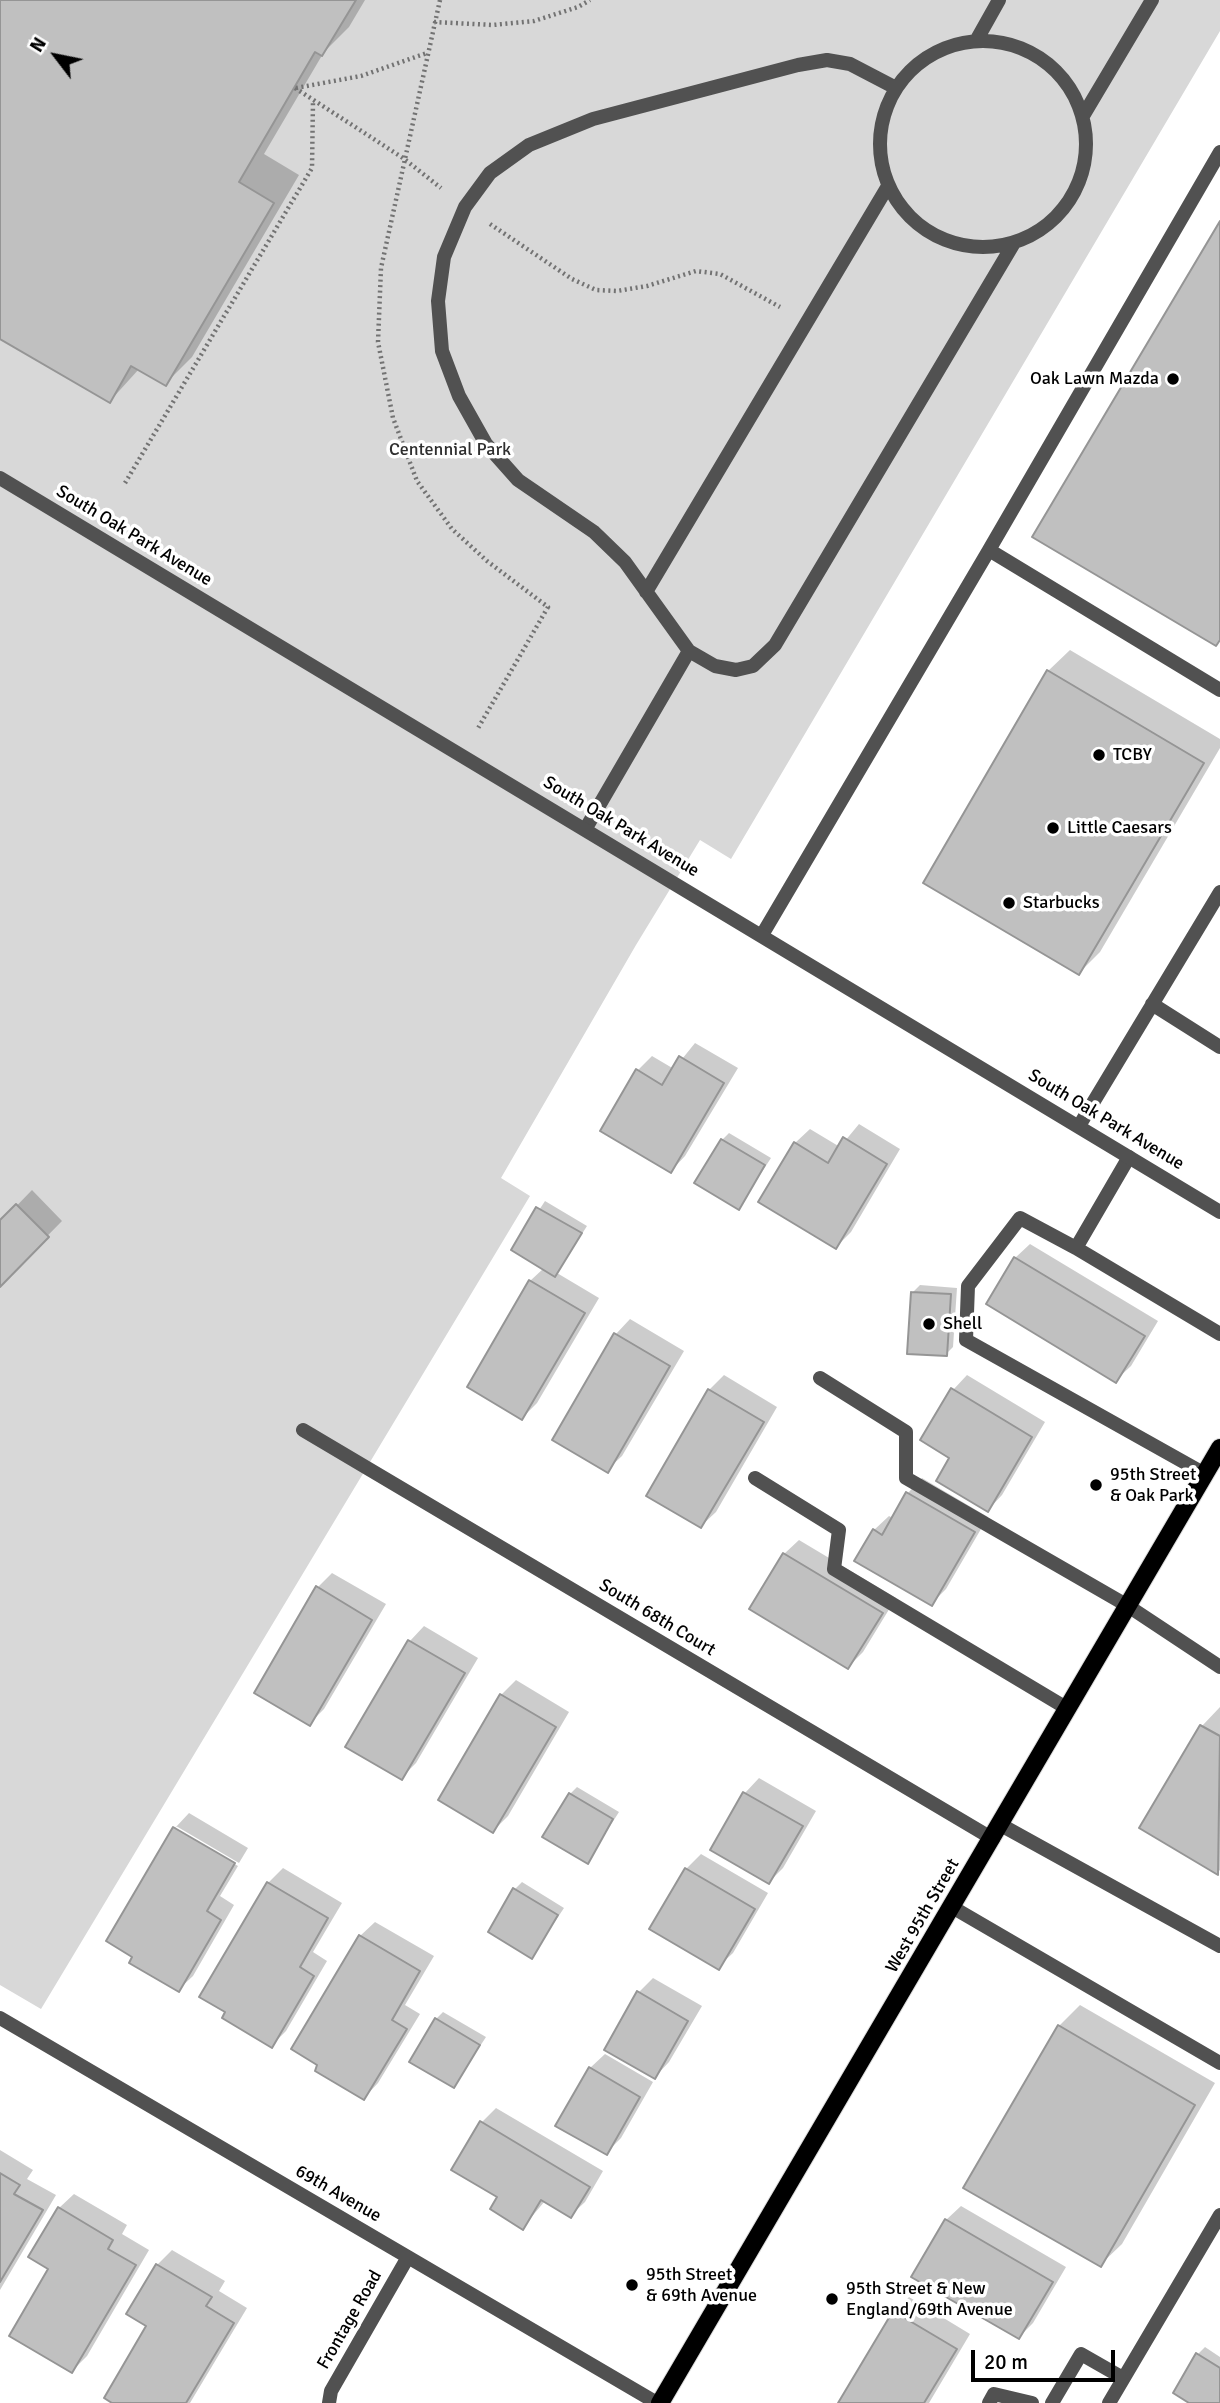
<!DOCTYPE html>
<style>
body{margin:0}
#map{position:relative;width:1220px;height:2403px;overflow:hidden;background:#fff;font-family:Signika,sans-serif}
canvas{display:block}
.north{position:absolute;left:21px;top:21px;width:70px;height:70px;-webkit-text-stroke:5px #fff;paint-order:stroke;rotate:302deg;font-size:19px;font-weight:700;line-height:28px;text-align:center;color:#000}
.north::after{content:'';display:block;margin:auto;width:24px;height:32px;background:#000;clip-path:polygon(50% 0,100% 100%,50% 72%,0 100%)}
.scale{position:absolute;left:971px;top:2350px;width:144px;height:32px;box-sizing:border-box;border:4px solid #000;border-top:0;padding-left:9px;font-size:21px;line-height:24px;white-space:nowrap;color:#000;-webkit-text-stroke:5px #fff;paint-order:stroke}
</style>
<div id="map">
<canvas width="1220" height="2403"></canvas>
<div class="north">N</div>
<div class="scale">20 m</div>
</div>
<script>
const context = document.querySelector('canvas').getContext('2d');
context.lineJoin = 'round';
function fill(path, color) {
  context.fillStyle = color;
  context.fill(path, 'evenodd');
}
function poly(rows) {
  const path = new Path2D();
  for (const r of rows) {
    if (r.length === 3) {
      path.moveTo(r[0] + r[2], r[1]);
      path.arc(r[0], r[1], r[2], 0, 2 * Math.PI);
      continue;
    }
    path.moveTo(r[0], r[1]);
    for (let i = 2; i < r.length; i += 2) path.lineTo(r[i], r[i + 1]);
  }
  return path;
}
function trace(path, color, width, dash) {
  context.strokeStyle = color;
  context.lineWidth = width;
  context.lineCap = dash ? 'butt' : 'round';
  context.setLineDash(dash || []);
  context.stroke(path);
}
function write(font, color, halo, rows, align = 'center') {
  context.font = font + ' Signika,sans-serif';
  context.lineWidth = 7;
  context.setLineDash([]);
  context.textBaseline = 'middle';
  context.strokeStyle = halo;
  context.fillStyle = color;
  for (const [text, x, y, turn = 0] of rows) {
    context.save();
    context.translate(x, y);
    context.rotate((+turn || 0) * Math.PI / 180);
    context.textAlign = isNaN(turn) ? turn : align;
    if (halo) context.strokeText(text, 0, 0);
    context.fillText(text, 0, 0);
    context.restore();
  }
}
fill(poly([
 [0,0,1220,0,1220,31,731,859,700,840,636,945,501,1178,530,1196,41,2009,0,1985]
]), '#d8d8d8');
fill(poly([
 [0,0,365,0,349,27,324,52,264,154,299,175,192,357,165,384,139,369,110,401,0,337],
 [1070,650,1220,739,1220,748,1100,952,1079,973,1048,671],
 [695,1043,738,1068,685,1156,671,1171,638,1070,652,1056,674,1069],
 [859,1124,900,1149,851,1232,836,1247,795,1143,810,1129,840,1147],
 [729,1133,771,1158,739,1207,722,1140],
 [32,1190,62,1221,0,1284,0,1223],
 [545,1201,587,1226,557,1273,599,1298,537,1403,522,1418,530,1281,544,1268,513,1250],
 [1030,1244,1158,1321,1131,1366,1116,1380,1015,1258],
 [920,1285,957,1288,953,1347,946,1354,913,1292],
 [630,1319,684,1351,622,1456,607,1470,554,1439,616,1334],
 [724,1375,777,1407,716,1512,701,1526,709,1390],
 [967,1375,1045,1422,1002,1495,988,1510,951,1457,953,1390],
 [922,1478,988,1517,946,1589,931,1604,874,1530,889,1516,893,1518,908,1493],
 [799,1540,896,1598,863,1652,848,1667,784,1554],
 [332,1573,386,1604,324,1709,309,1724,317,1588],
 [424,1626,478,1658,416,1763,401,1778,410,1641],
 [516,1680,569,1712,508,1816,493,1831,440,1800,501,1695],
 [1220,1707,1220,1870,1218,1872,1142,1828,1202,1726],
 [759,1778,816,1811,783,1868,769,1882,712,1849,745,1793],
 [577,1787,619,1812,587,1862,570,1794],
 [189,1813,248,1848,239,1863,176,1826,176,1830,238,1866,220,1896,234,1905,193,1976,178,1990,108,1940,175,1828],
 [701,1854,768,1893,733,1953,718,1967,651,1928,686,1869],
 [283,1868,342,1903,313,1952,327,1961,286,2031,272,2045,268,1883],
 [522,1882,564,1908,532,1956,515,1889],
 [375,1922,434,1956,405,2005,420,2014,378,2083,364,2098,360,1936],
 [653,1978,702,2006,669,2062,655,2077,639,1992],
 [1080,2005,1215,2083,1122,2244,1100,2265,1059,2026],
 [443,2012,486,2037,454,2086,436,2019],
 [605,2054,653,2082,621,2138,606,2153,590,2068],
 [496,2108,603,2171,585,2202,570,2216,545,2201,523,2227,499,2197,482,2122],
 [0,2150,33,2170,27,2179,56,2195,0,2290],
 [74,2194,127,2225,122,2234,149,2250,87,2356,72,2371,51,2268,59,2208],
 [961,2206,1066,2267,1033,2323,1019,2337,946,2220],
 [172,2250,225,2281,219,2291,247,2308,190,2403,116,2403,148,2326,128,2314,157,2265],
 [909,2297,970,2334,929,2403,840,2403,895,2312],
 [1205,2347,1220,2357,1220,2403,1193,2403,1198,2354]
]), '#0003');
const building = poly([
 [0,0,356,0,322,56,315,52,239,182,274,203,166,386,131,366,110,403,0,339,0,0],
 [1220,221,1220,640,1216,646,1032,537,1220,221],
 [1047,670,1204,763,1079,975,923,883,1047,670],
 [679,1056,724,1083,671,1173,600,1131,636,1069,662,1085,679,1056],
 [843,1137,887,1164,836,1249,758,1202,794,1142,828,1163,843,1137],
 [721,1139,765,1165,739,1210,694,1183,721,1139],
 [16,1204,49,1237,0,1287,0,1220,16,1204],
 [536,1207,582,1233,555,1277,511,1250,536,1207],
 [1014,1257,1145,1336,1116,1383,986,1304,1014,1257],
 [529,1280,585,1313,522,1420,467,1387,529,1280],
 [911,1292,951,1294,947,1356,907,1354,911,1292],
 [614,1333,670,1366,608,1473,552,1440,614,1333],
 [951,1388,1032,1437,988,1512,936,1481,949,1458,920,1440,951,1388],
 [708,1389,764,1422,701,1528,646,1496,708,1389],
 [906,1492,975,1532,932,1606,854,1561,873,1529,882,1535,906,1492],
 [783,1553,883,1613,848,1669,749,1609,783,1553],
 [316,1586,372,1620,310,1726,254,1693,316,1586],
 [408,1640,465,1673,402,1780,345,1747,408,1640],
 [500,1694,556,1727,493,1833,438,1800,500,1694],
 [1200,1725,1220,1736,1218,1875,1139,1828,1200,1725],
 [743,1792,803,1826,769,1884,710,1850,743,1792],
 [569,1793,613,1819,588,1864,542,1837,569,1793],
 [173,1827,235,1863,207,1911,221,1920,179,1992,129,1963,132,1957,106,1941,173,1827],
 [685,1868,755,1909,719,1970,649,1929,685,1868],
 [267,1882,328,1918,300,1967,314,1976,272,2048,222,2018,225,2012,199,1997,267,1882],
 [513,1888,558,1915,532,1959,488,1932,513,1888],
 [359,1935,420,1971,392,2020,407,2029,364,2100,315,2071,317,2065,291,2049,359,1935],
 [637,1991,688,2021,655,2079,604,2050,637,1991],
 [435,2018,480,2045,454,2088,409,2062,435,2018],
 [1058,2025,1195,2105,1101,2267,963,2188,1058,2025],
 [589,2067,640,2097,607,2155,555,2126,589,2067],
 [480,2121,590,2187,571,2218,541,2200,523,2230,490,2209,497,2197,451,2170,480,2121],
 [0,2173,20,2185,14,2194,43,2210,0,2282,0,2173],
 [58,2207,113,2240,108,2249,136,2265,72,2373,9,2336,48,2269,28,2257,58,2207],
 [945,2219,1053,2282,1019,2339,911,2277,945,2219],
 [156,2264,212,2297,206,2306,234,2323,186,2403,112,2403,104,2398,146,2326,126,2314,156,2264],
 [893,2311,957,2349,924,2403,838,2403,893,2311],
 [1196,2353,1220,2368,1220,2403,1189,2403,1173,2393,1196,2353]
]);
fill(building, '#c0c0c0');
trace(building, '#959595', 2);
const primary = poly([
 [660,2403,1220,1448]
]);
trace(primary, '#dbdbdb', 20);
trace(poly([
 [440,0,381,268,378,342,393,418,417,481,452,529,487,561,548,607,477,730],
 [434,22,493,25,534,21,578,7,590,0],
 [295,88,403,158,441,188],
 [296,88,361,76,427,53],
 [490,224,572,279,596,290,617,291,647,286,696,271,720,274,780,307],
 [125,483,312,168,313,101]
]), '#737373', 4.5, [2, 3.5]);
trace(poly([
 [983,144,103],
 [976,41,999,0],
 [896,88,850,64,827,60,798,65,593,119,529,145,490,173,465,207,444,257,438,301,442,351,459,396,486,444,518,480,594,532,625,562,689,651,715,666,736,670,753,666,775,645,1014,243],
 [1083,116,1152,0],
 [989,550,1220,152],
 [646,592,888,186],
 [586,828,689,651],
 [762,935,989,550,1220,690],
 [1152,1004,1220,1047],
 [1079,1126,1220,892],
 [1129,1157,1076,1248,1020,1218,968,1286,966,1340,1205,1474],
 [1076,1248,1220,1334],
 [820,1378,906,1432,906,1478,1128,1606,1220,1667],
 [755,1478,839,1530,834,1569,1068,1709],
 [1001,1825,1220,1946],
 [952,1907,1220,2063],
 [989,2403,994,2394,1032,2403],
 [1052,2403,1081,2354,1123,2378],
 [1109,2403,1220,2215]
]), '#515151', 14);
trace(poly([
 [0,478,1220,1212],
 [303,1430,993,1839],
 [0,2018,657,2403],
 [329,2403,331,2391,408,2257]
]), '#515151', 14);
trace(primary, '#000', 18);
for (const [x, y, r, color] of [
 [1173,379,7,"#000"],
 [1099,755,7,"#000"],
 [1053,828,7,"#000"],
 [1009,903,7,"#000"],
 [929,1324,7,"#000"],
 [1096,1485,7,"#000"],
 [632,2285,7,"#000"],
 [832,2299,7,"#000"]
]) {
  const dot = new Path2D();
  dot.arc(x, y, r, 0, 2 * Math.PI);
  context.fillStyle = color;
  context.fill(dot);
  trace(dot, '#fff', 2.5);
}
write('18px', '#000', '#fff', [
 ["Oak Lawn Mazda",1159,379,"right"],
 ["TCBY",1113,755],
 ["Little Caesars",1067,828],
 ["Starbucks",1023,903],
 ["Shell",943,1324],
 ["95th Street",1110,1475],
 ["& Oak Park",1110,1496],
 ["95th Street",646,2275],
 ["& 69th Avenue",646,2296],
 ["95th Street & New",846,2289],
 ["England/69th Avenue",846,2310]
], 'left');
write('18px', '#2f2f2f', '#fff', [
 ["Centennial Park",450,450]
]);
write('18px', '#000', '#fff', [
 ["South Oak Park Avenue",134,536,31],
 ["South Oak Park Avenue",621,827,31],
 ["South Oak Park Avenue",1106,1120,31],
 ["South 68th Court",657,1618,31],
 ["West 95th Street",923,1916,-60],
 ["69th Avenue",338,2194,30],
 ["Frontage Road",350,2320,-60]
]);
</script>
